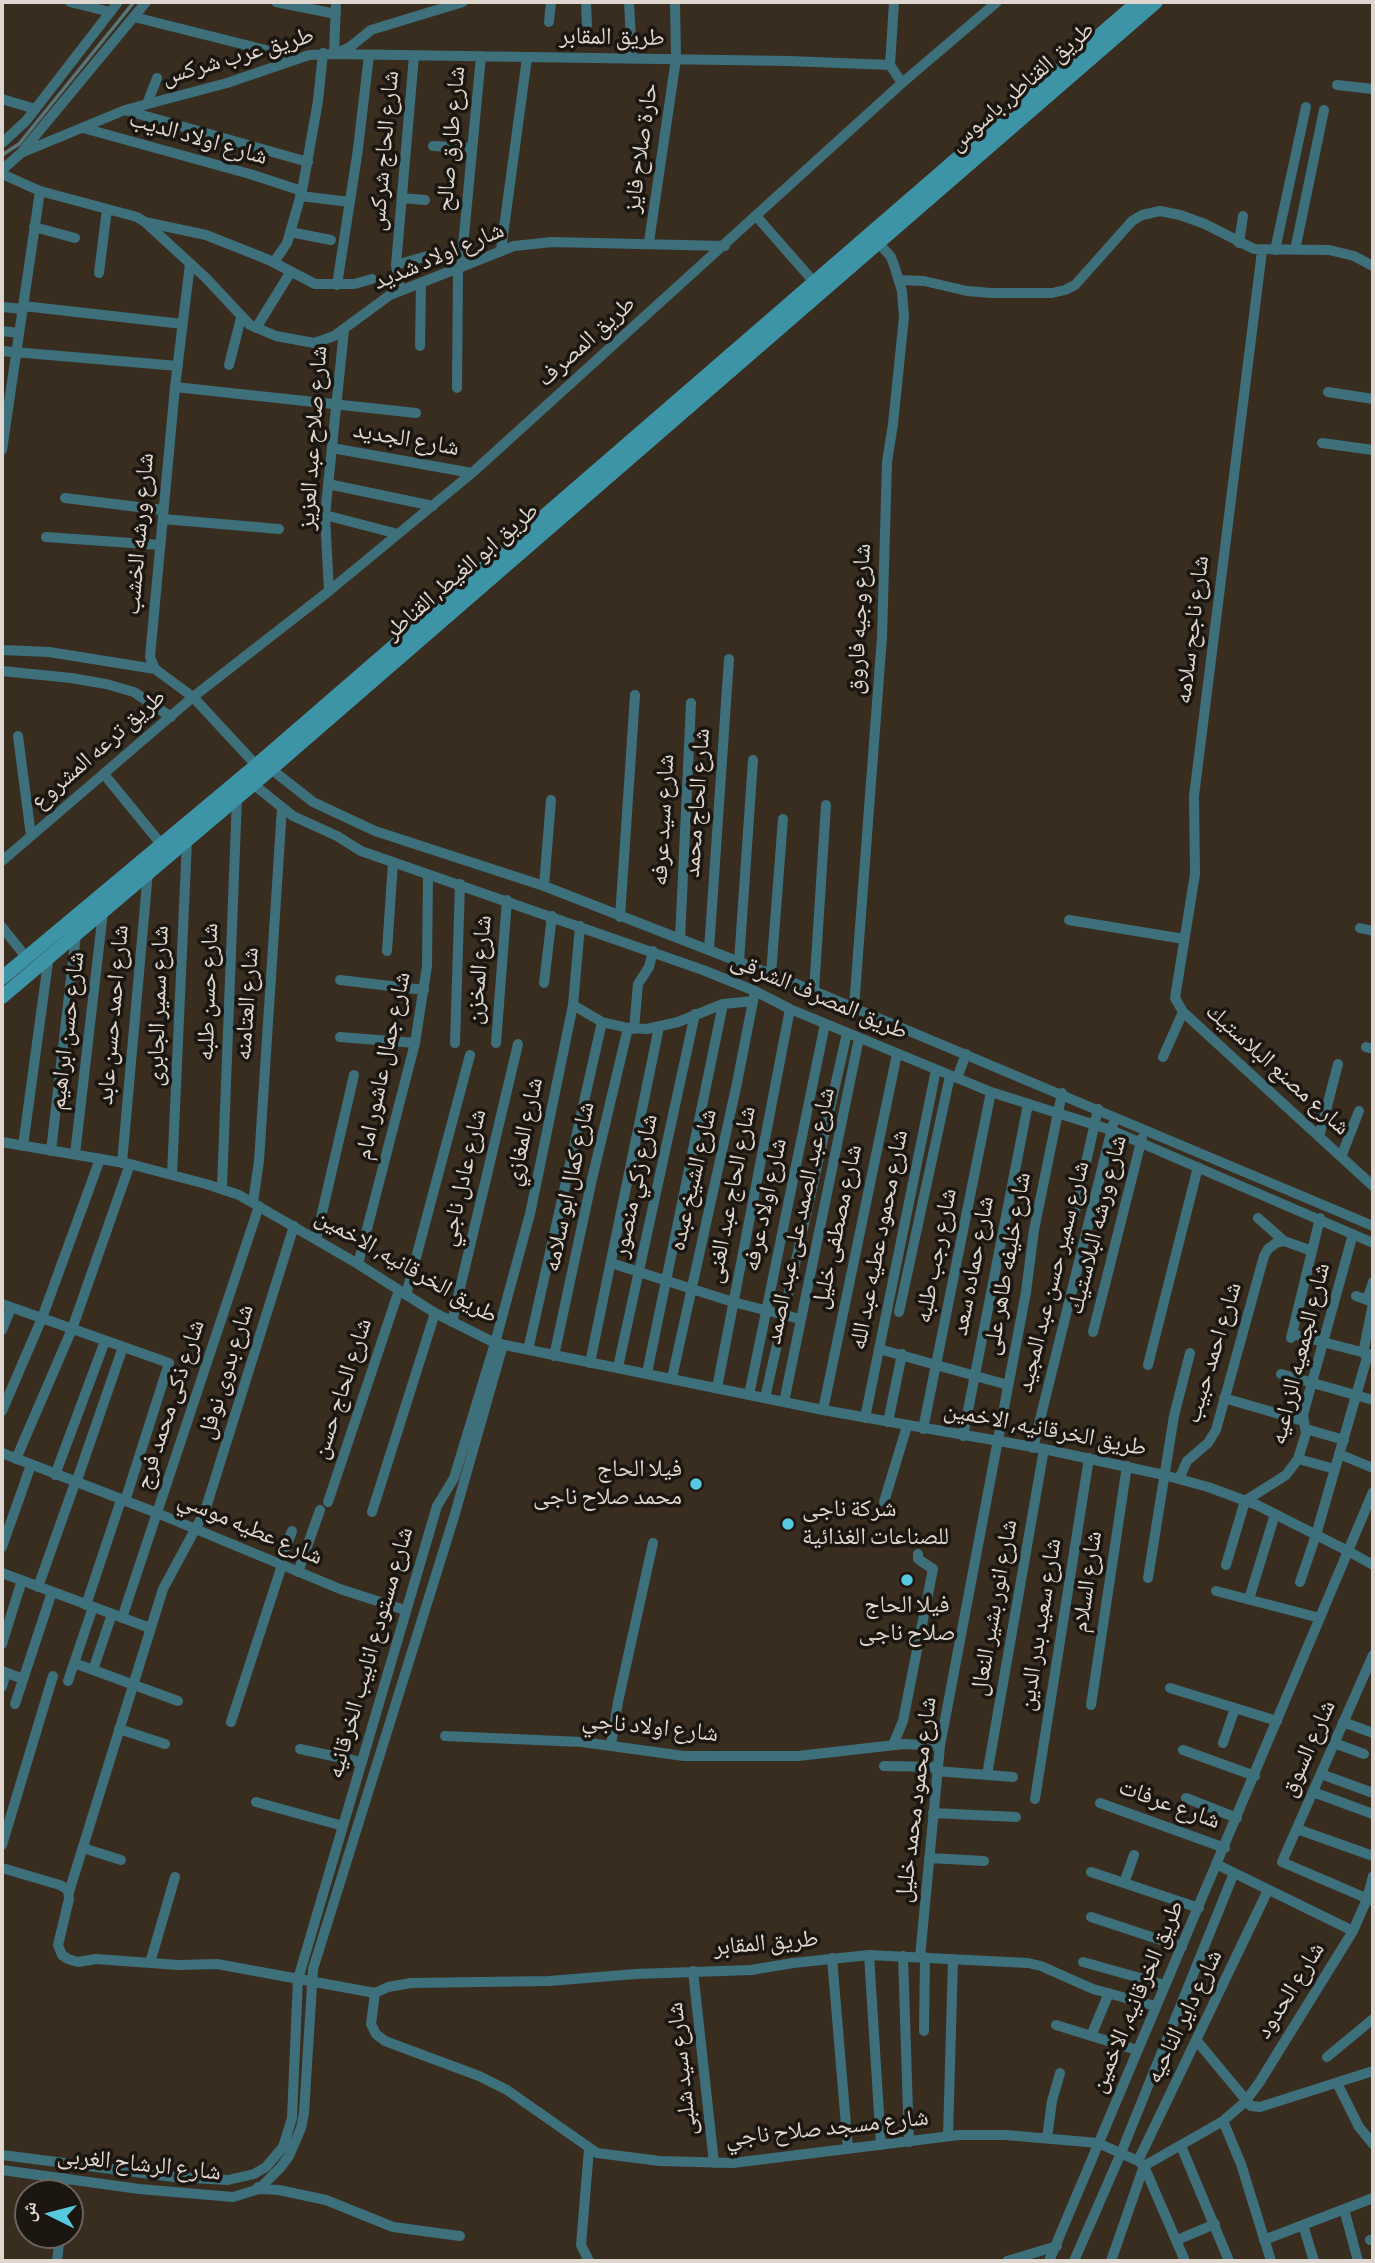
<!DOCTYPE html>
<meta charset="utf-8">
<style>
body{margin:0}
#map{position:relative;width:1375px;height:2263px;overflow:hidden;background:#392d20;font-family:"Sofia Sans Condensed","Noto Naskh Arabic",sans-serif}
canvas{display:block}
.frame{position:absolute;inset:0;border:4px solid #dfd7cf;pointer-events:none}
.north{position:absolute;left:14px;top:2179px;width:70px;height:70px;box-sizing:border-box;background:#1c1611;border:2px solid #6a635d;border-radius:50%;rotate:276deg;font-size:19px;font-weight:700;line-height:28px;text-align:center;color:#dfd7cf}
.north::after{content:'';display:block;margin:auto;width:24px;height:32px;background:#56c9e1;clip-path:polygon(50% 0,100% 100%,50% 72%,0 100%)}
</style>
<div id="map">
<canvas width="1375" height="2263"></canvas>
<div class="frame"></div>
<div class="north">ش</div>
</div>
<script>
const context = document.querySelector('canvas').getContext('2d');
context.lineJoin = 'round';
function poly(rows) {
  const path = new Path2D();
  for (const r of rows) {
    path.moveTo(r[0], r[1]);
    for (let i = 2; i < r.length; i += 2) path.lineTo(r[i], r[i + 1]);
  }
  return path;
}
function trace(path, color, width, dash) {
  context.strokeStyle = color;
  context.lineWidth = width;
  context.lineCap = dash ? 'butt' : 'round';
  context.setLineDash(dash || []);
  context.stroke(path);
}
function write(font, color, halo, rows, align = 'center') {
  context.font = font + ' "Sofia Sans Condensed","Noto Naskh Arabic",sans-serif';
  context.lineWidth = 7;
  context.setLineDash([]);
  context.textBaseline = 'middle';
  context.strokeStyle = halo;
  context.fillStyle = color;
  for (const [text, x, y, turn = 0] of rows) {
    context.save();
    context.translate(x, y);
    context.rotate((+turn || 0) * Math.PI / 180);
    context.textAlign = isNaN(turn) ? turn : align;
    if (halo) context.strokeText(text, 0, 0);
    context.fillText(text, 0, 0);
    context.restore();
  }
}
trace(poly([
 [2,155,19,144,134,2]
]), '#597579', 3.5);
trace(poly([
 [70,2,110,12],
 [276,2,336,14],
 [336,2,334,54,789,61,890,65],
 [586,2,587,25],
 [629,2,632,59],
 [894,2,890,65,902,83],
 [134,17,298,58],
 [549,22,551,2],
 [1337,85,1373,89],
 [2,99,35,109],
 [147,104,157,78],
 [128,111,308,162],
 [83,128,250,174,302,191],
 [2,143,26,121,118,2],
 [433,146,472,148],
 [21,153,125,110,227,83,309,55,334,54,350,47,371,30,463,2],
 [2,170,21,153,146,2],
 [2,174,40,191,137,217,145,222,206,278,250,325,276,336,314,343,334,336,390,295,514,246,552,242,725,246],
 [300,196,350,202],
 [402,198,425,200],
 [757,217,814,282],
 [145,222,206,235,269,260,315,284,354,284,372,279],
 [34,227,75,238],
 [290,232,331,240],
 [649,242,676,59,675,2],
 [1239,243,1243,216],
 [501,250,527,58],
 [1275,250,1306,107],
 [1295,250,1324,110],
 [1262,251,1194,796,1195,874,1175,998,1183,1012,1373,1186],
 [274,262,287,243,302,191,318,101,323,53],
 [190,264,175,387,150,657,155,669,193,697,256,765],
 [396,265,434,254],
 [461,267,481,56],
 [99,273,107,209],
 [900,280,924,281,967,291,991,293,1052,293,1065,290,1075,285,1092,266,1132,221,1142,215,1160,211,1180,215,1205,224,1254,249,1329,250,1354,256,1373,266],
 [337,285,358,149,369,55],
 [400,290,396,265,414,56],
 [23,306,183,324],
 [2,307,23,309],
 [256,328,290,273],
 [2,331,19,333],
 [420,346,421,283],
 [2,351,178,366],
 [229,365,241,318],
 [175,387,416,413],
 [457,388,458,269],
 [1328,392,1373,399],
 [1322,443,1373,450],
 [332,448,472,473],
 [2,450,40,191],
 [328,484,433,506],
 [65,498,163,510],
 [325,515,398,534],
 [163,519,279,529],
 [46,537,160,545],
 [329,591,325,515,344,330],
 [2,650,49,652,155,669],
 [2,671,71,678,106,684,134,692,171,717],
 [18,736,31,836],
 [271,769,313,802,375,831,544,886,814,991,1373,1226],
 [108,779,161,844],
 [253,784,293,816,337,836,361,851,703,970,755,991,790,1009,991,1092,1111,1130,1373,1243],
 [2,861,193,697,329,591,472,473,902,83,997,2],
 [544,886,551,800],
 [620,917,635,695],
 [1069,920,1184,939],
 [2,927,26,957],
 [1360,928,1373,931],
 [680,939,691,703],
 [709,950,729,659],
 [387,951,393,862],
 [739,962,753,760],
 [771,974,783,819],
 [340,980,424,990],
 [544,983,552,916],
 [814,991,826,805],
 [573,1005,602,1022,628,1028,647,1029,678,1022,723,1004,753,1001],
 [854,1007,882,637,887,462,893,424,904,317,902,291,895,268,891,257,877,241],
 [634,1029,638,984,649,967,653,951],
 [340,1037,415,1043],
 [455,1043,460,884],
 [496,1043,507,900],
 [1366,1047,1373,1049],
 [1163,1057,1183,1012],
 [957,1078,966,1054],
 [1319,1137,1338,1064],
 [2,1142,130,1164,206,1184,239,1195,358,1264,435,1313,495,1343,823,1410,1044,1449,1164,1475,1208,1487,1257,1505,1348,1551,1049,2261],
 [23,1146,49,955],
 [51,1151,76,935],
 [75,1154,103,912],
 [1341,1157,1359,1111],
 [122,1163,148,872],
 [172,1175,187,840],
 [222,1188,237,797],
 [253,1202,259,1161,282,808],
 [1258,1218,1284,1241,1312,1251],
 [1073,1220,1098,1109],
 [316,1239,354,1075],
 [611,1263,733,1302,800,1319],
 [358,1264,415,1043,427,966,428,874],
 [406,1295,470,1055],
 [1356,1296,1373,1302],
 [1367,1300,1373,1282],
 [2,1304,169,1363,125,1501],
 [899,1312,950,1076],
 [452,1322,518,1044],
 [2,1330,11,1308],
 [1093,1332,1142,1138],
 [1292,1334,1373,1355],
 [1291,1338,1320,1218],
 [879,1349,1008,1385],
 [528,1350,602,1022],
 [1363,1353,1373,1304],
 [554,1356,592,1179,628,1028],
 [590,1363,659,1027],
 [1148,1365,1198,1167],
 [618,1367,695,1014],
 [647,1373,723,1004],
 [1281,1374,1373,1400],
 [672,1378,737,1083,755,991],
 [717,1388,790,1009],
 [749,1395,825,1024],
 [765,1398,847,1033],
 [1224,1398,1303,1421],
 [784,1402,859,1038],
 [823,1410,897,1054],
 [2,1411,42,1318,100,1159],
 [865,1418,936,1070],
 [888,1422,902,1354],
 [923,1429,991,1092],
 [1306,1429,1344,1440],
 [963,1436,1028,1104],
 [1033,1448,1113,1124],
 [2,1453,157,1513,340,1589,405,1610],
 [1339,1454,1373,1468],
 [16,1459,72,1329,130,1164],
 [1298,1459,1335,1469],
 [55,1475,105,1341],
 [1179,1479,1187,1461,1208,1443,1216,1430,1264,1256,1268,1249,1276,1243,1284,1241],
 [76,1483,123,1347],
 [1373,1492,1348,1551,1373,1565],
 [328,1502,399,1290],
 [884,1502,907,1426],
 [372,1512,435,1313],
 [2,1547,31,1465],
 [280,1564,292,1531],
 [1226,1565,1245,1501,1286,1475,1298,1459,1306,1433,1303,1415,1353,1234],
 [298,1572,320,1510],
 [2,1573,150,1628],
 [1148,1578,1174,1416,1190,1353],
 [1300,1582,1316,1535,1368,1354],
 [38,1587,75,1483],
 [1216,1591,1320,1618],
 [1249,1599,1275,1514],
 [86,1605,121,1500],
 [122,1618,259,1206],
 [2,1644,22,1580],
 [1373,1655,1282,1862,1373,1901],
 [74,1663,178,1701],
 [93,1670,112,1614],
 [2,1671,23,1679],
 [68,1681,93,1607],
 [2,1687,6,1673],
 [1170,1688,1277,1721],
 [15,1704,52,1592],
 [1091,1705,1127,1466],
 [231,1722,282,1565],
 [1343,1722,1373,1733],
 [119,1729,165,1744],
 [445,1736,582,1742,684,1756,798,1756,904,1744,940,1746],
 [1223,1743,1235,1708],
 [1334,1743,1364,1754],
 [611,1745,618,1702,653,1543],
 [893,1745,903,1721,933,1569,918,1559,918,1554],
 [300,1749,361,1762],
 [1183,1750,1255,1776],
 [884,1766,937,1767],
 [936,1771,1013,1777],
 [1321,1774,1373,1793],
 [987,1775,1044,1449],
 [1313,1792,1373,1814],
 [1186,1798,1237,1818],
 [1035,1799,1089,1458],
 [256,1802,343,1826],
 [1100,1803,1225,1848],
 [933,1813,1016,1817],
 [1297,1829,1373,1856],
 [2,1845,53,1676],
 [83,1848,121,1860],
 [929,1858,984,1861],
 [1218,1865,1353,1931],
 [2,1868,60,1885,68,1890,69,1899,58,1945,62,1955,68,1959,78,1962,96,1959,178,1965,217,1964,375,1993,371,2024,376,2034,385,2041,479,2076,507,2090,597,2153,660,2161,733,2163,959,2135,1006,2135,1098,2143,1138,2161,1144,2166,1185,2261],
 [1091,1872,1199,1908],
 [1124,1883,1134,1855],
 [69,1892,163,1589,205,1511,294,1226],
 [1091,1917,1182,1947],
 [869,1955,881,2145],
 [903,1956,909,2142],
 [920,1957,940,1746,1026,1292,1034,1230,1062,1093],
 [832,1958,848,2149],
 [1083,1962,1165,1985],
 [150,1963,175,1877],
 [693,1971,714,2163],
 [375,1993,388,1987,411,1983,549,1981,636,1974,751,1970,793,1963,869,1955,1028,1963,1041,1966,1093,1989,1155,2006],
 [1056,2025,1137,2050],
 [924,2031,925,1957],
 [1091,2036,1109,1993],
 [1197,2041,1251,2106,1260,2107,1373,2071],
 [1327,2057,1373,2019],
 [1337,2083,1359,2127,1373,2144],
 [1223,2121,1241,2164,1271,2261],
 [948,2136,953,1959],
 [1047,2138,1052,2101,1060,2073],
 [1181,2146,1229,2261],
 [2,2155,174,2177,228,2180,254,2174,266,2167,283,2147,292,2118,298,1979,437,1506,454,1478,495,1343,530,1214,573,1005,580,926],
 [1138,2161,1268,1890],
 [1144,2166,1223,2121,1245,2102,1259,2083,1353,1931,1367,1899,1373,1876],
 [2,2170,139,2189,233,2197,259,2189,280,2168,289,2156,301,2128,304,2113,313,1969,454,1517,503,1345],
 [258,2187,259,2189,279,2190,326,2200,393,2227,460,2236],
 [63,2193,64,2178],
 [1344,2209,1358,2261],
 [1303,2225,1314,2261],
 [1177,2240,1215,2224],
 [1264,2240,1373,2198],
 [1370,2240,1373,2239],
 [57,2261,60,2235],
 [589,2261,581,2245,589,2149],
 [1007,2261,1057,2246],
 [1074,2261,1121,2153,1234,1873],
 [1111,2261,1144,2166]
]), '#3d707b', 10);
trace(poly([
 [2,978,253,768,1138,2],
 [2,997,271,769,1156,2]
]), '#3d94a6', 14);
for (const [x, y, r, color] of [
 [696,1484,7,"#56c9e1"],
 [788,1524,7,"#56c9e1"],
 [907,1580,7,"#56c9e1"]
]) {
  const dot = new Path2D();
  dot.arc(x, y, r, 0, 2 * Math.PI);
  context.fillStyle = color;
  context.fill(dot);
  trace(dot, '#1c1611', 2.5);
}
write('24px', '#dfd7cf', '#1c1611', [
 ["طريق المقابر",612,38,1],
 ["طريق عرب شركس",238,57,-16],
 ["طريق القناطر, باسوس",1022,87,-41],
 ["شارع اولاد الديب",198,139,16],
 ["شارع طارق صالح",452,139,-85],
 ["حارة صلاح فايز",642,148,-82],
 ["شارع الحاج شركس",385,151,-85],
 ["شارع اولاد شديد",439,257,-23],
 ["طريق المصرف",587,342,-42],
 ["شارع صلاح عبد العزيز",314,438,-86],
 ["شارع الجديد",406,440,10],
 ["شارع ورشه الخشب",140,534,-85],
 ["طريق ابو الغيط, القناطر",462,572,-41],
 ["شارع وجيه فاروق",860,619,-87],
 ["شارع ناجح سلامه",1193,630,-83],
 ["طريق ترعه المشروع",99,750,-41],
 ["شارع الحاج محمد",698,803,-86],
 ["شارع سيد عرفه",664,820,-87],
 ["شارع المخزن",480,970,-85],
 ["شارع حسن طلبه",209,992,-88],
 ["طريق المصرف الشرقى",819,997,23],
 ["شارع العتامنه",248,1004,-86],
 ["شارع سمير الجابرى",159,1006,-88],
 ["شارع احمد حسن عابد",114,1015,-85],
 ["شارع حسن ابراهيم",68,1031,-83],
 ["شارع جمال عاشور امام",384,1066,-78],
 ["شارع مصنع البلاستيك",1277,1070,42],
 ["شارع المغازي",525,1132,-78],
 ["شارع عادل ناجي",464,1178,-77],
 ["شارع الشيخ عبده",694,1180,-77],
 ["شارع زكي منصور",636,1186,-78],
 ["شارع كمال ابو سلامه",570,1187,-78],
 ["شارع الحاج عبد الغنى",732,1195,-79],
 ["شارع اولاد عرفه",766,1205,-78],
 ["شارع عبد الصمد على عبد الصمد",801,1216,-78],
 ["شارع ورشه البلاستيك",1098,1225,-76],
 ["شارع مصطفى خليل",838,1227,-78],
 ["شارع محمود عطيه عبد الله",880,1240,-79],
 ["شارع رجب طلبه",937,1256,-79],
 ["شارع خليفه طاهر على",1008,1264,-80],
 ["شارع حماده سعد",974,1266,-79],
 ["طريق الخرقانيه, الاخمين",406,1267,30],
 ["شارع سمير حسن عبد المجيد",1054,1277,-76],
 ["شارع احمد حبيب",1214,1353,-73],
 ["شارع الجمعيه الزراعيه",1301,1354,-76],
 ["شارع بدوى نوفل",227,1372,-73],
 ["شارع الحاج حسن",343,1389,-72],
 ["شارع ذكى محمد فرج",171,1405,-72],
 ["طريق الخرقانيه, الاخمين",1045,1430,11],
 ["شارع عطيه موسي",250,1529,23],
 ["شارع السلام",1088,1582,-82],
 ["شارع انور بشير النعال",995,1608,-80],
 ["شارع سعيد بدر الدين",1041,1625,-81],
 ["شارع مستودع انابيب الخرقانيه",371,1653,-74],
 ["شارع اولاد ناجي",650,1728,6],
 ["شارع السوق",1309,1749,-66],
 ["شارع محمود محمد خليل",917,1800,-83],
 ["شارع عرفات",1169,1805,20],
 ["طريق المقابر",766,1944,-5],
 ["شارع الحدود",1291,1991,-58],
 ["طريق الخرقانيه, الاخمين",1138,1997,-67],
 ["شارع داير الناحيه",1185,2017,-64],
 ["شارع سيد شلبى",683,2069,-96],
 ["شارع مسجد صلاح ناجي",827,2129,-6],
 ["شارع الرشاح الغربى",139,2165,6]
]);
write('24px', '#dfd7cf', '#1c1611', [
 ["فيلا الحاج",682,1470],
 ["محمد صلاح ناجى",682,1498],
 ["شركة ناجى",802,1510,"left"],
 ["للصناعات الغذائية",802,1538,"left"],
 ["فيلا الحاج",907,1606,"center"],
 ["صلاح ناجى",907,1634,"center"]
], 'right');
</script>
